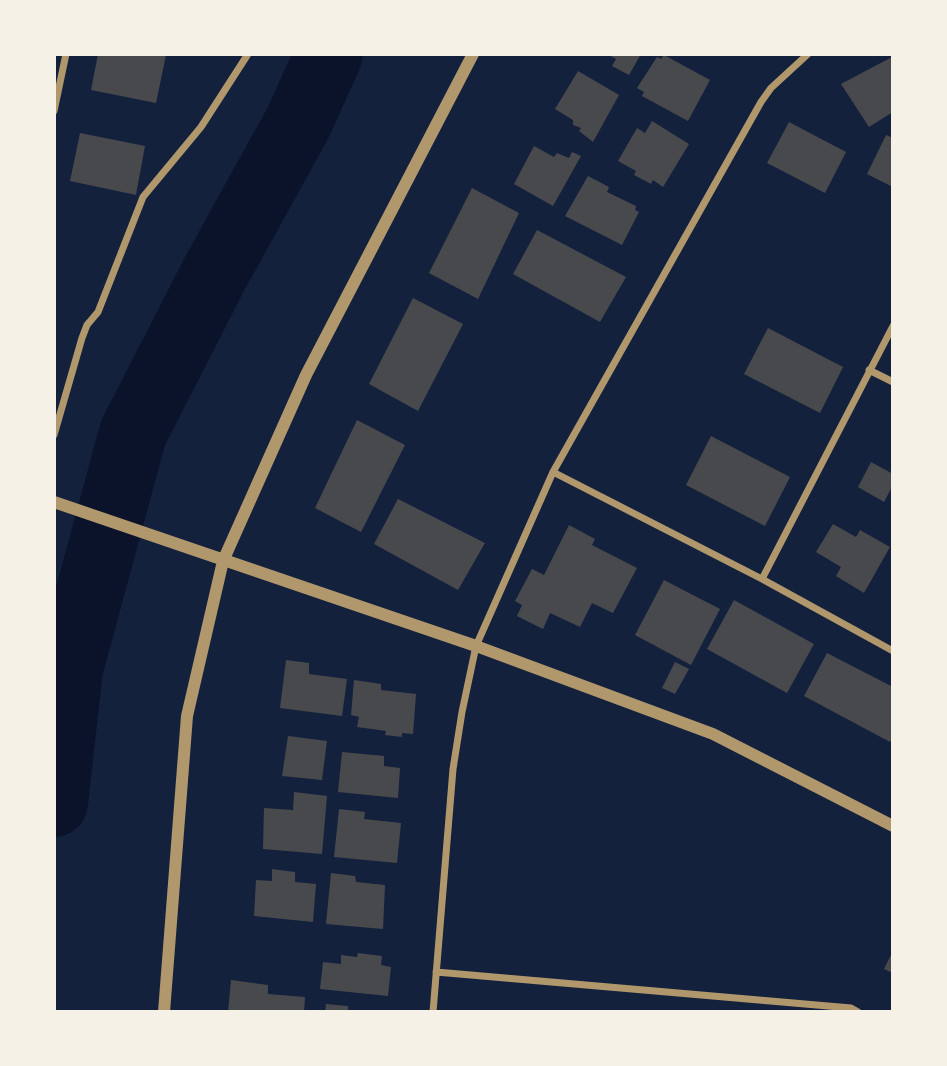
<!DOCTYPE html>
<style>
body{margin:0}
#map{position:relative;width:947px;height:1066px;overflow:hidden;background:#14213d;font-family:"Libre Baskerville",serif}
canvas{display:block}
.frame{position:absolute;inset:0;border:56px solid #f6f1e7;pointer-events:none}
</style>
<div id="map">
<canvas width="947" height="1066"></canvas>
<div class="frame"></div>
</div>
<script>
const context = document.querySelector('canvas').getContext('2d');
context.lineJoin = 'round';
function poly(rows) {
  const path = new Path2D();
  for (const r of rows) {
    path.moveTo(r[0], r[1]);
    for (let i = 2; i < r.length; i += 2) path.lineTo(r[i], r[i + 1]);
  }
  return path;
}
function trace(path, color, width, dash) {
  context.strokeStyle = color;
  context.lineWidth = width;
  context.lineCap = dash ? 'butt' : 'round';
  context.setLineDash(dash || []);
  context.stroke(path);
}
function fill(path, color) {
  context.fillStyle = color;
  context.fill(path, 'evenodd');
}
trace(poly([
 [54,803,69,669,133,433,215,273,299,121,329,54]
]), '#0b132b', 68);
fill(poly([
 [98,54,166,55,156,103,91,90],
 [607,54,641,54,629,75,612,66,616,59],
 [664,55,710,80,688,121,642,96,644,92,637,88,657,57,661,59],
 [892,57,893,112,869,127,841,84],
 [578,71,619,95,593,142,579,131,581,128,573,125,573,120,555,109],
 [652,121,689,144,663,187,653,180,651,184,634,175,636,171,618,161,637,128,645,133],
 [789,122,846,152,825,193,767,163],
 [80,133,145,146,136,195,70,181],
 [886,135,893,138,893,187,867,174],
 [534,146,554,157,557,153,569,158,572,152,581,156,553,206,514,184],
 [588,176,609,187,607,192,636,206,635,210,639,212,622,245,565,216],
 [472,188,519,213,478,299,429,273],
 [537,230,626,277,600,322,513,274],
 [413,298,463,324,418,411,369,384],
 [768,328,843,367,820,413,744,374],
 [357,420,405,445,361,532,315,508],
 [711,436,790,477,765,526,686,485],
 [871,462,893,474,893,485,884,502,858,487],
 [398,499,485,543,458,590,374,544],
 [833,524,856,537,860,530,890,547,864,593,836,576,841,567,816,552],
 [569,525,595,539,592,545,637,568,613,613,592,603,580,627,550,613,543,629,517,616,522,605,515,601,532,569,544,575],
 [664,580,720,609,691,665,635,635],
 [734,600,814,644,787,693,707,649],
 [827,653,893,687,893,738,890,742,804,696],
 [286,660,309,663,309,674,347,679,342,716,280,708],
 [675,662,689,669,675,694,662,688],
 [354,680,381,684,381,690,416,694,413,734,402,733,402,737,385,735,386,731,357,727,359,717,351,715],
 [288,736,327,741,322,780,282,776],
 [342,752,384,756,384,766,400,768,398,798,338,792],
 [294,792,327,796,322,854,263,849,264,808,293,810],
 [339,809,365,812,364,819,401,823,397,863,334,857],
 [272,869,295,872,295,882,316,884,313,922,254,916,256,880,272,881],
 [331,873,355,876,356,882,385,885,383,929,326,924],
 [893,951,893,973,884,969],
 [358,953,382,956,381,965,391,967,388,996,320,989,323,962,341,964,341,955,357,957],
 [231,980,268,985,268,994,305,997,304,1012,228,1012],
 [326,1004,348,1006,348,1012,325,1012]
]), '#48494c');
trace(poly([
 [54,111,66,54],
 [869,370,893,382],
 [54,435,82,338,87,325,98,312,143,197,201,127,248,54],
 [553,472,762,579,893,651],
 [762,579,893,326],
 [436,972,851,1008,858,1012],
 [433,1012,453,769,462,712,476,646,553,472,761,102,771,88,808,54]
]), '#b1986c', 7);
trace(poly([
 [54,502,476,646,713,734,893,826],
 [164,1012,187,716,223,561,306,375,473,54]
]), '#b1986c', 12);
</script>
